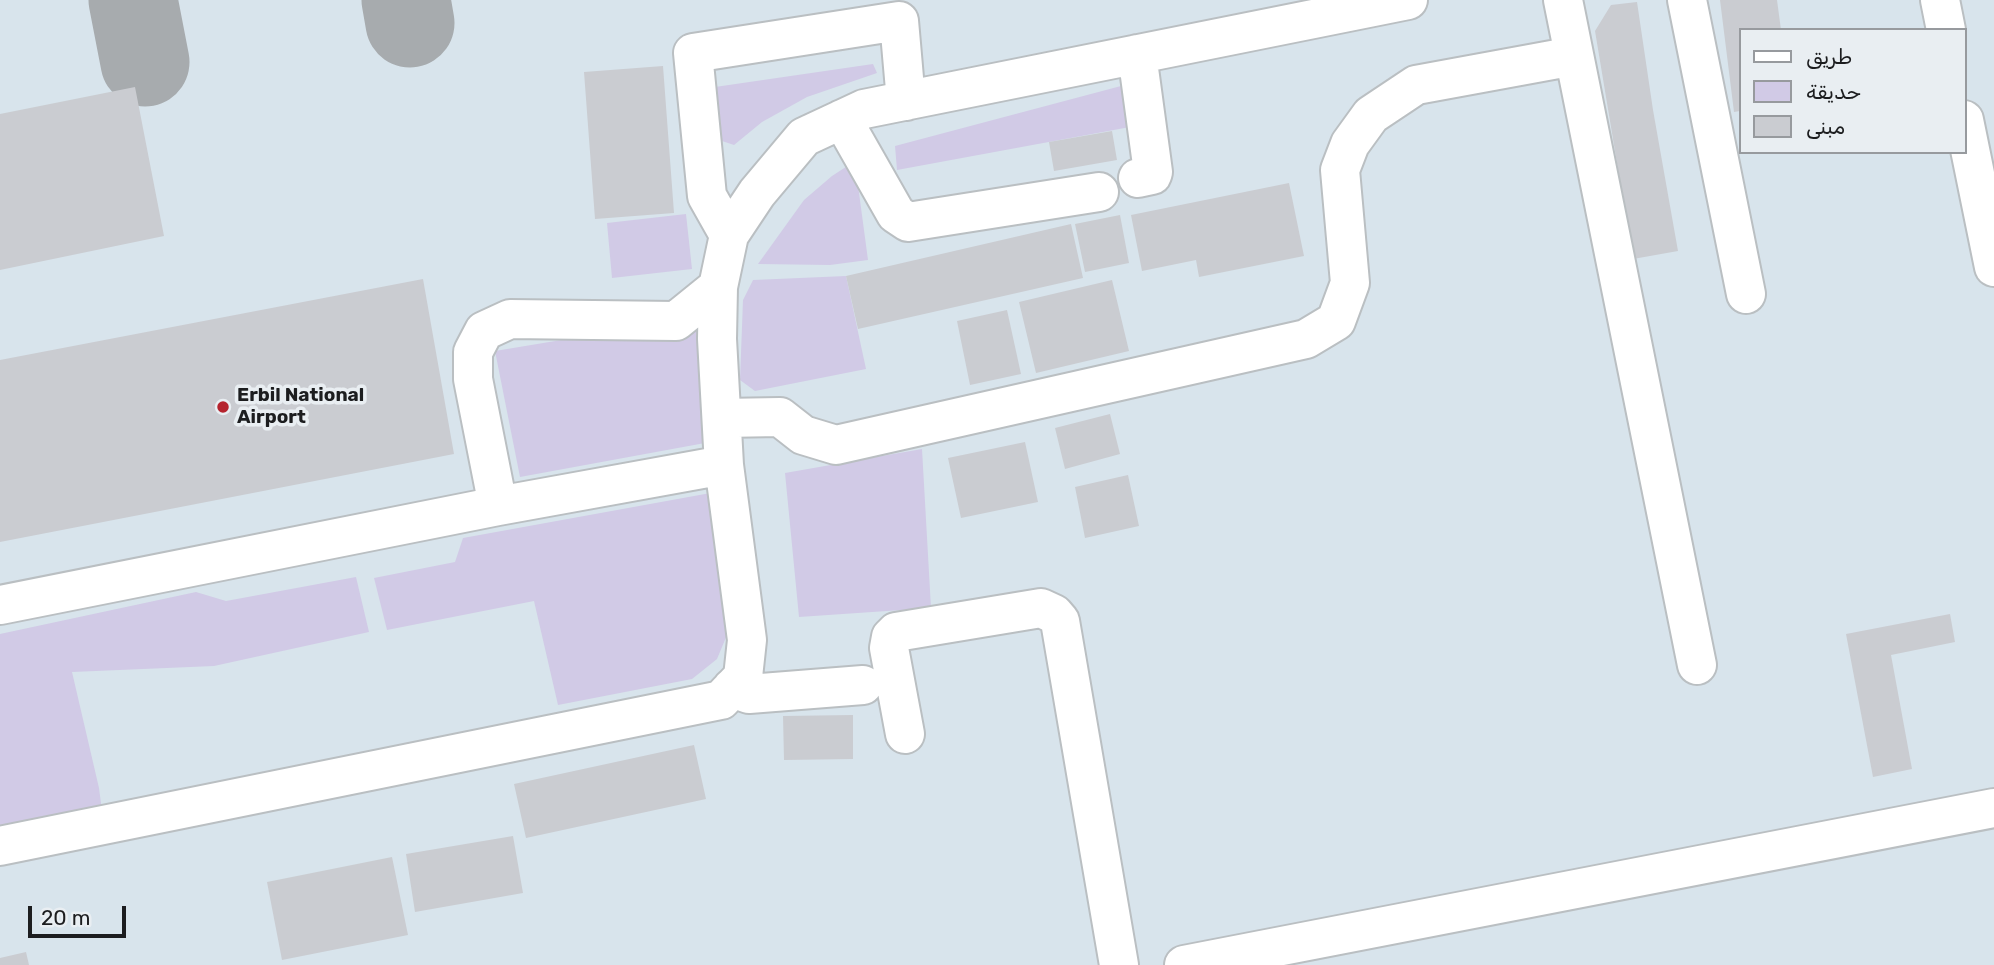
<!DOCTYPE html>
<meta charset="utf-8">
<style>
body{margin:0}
#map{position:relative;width:1994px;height:965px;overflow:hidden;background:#e9eef2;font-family:Rubik,"Noto Naskh Arabic",sans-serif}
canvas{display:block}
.legend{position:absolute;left:1739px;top:28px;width:228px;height:126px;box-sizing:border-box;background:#e9eef2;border:2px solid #979a9e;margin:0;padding:9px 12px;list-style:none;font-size:21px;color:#1c1d1f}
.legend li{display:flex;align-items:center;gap:14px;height:35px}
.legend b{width:35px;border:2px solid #979a9e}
.scale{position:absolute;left:28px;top:906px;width:98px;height:32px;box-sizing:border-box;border:4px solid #1c1d1f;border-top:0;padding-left:9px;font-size:21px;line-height:24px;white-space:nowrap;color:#1c1d1f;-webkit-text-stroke:5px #e9eef2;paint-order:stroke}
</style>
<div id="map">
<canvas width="1994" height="965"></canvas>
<ul class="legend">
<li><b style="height:9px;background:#fff"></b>طريق</li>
<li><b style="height:19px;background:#d1cae6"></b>حديقة</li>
<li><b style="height:19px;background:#caccd1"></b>مبنى</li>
</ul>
<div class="scale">20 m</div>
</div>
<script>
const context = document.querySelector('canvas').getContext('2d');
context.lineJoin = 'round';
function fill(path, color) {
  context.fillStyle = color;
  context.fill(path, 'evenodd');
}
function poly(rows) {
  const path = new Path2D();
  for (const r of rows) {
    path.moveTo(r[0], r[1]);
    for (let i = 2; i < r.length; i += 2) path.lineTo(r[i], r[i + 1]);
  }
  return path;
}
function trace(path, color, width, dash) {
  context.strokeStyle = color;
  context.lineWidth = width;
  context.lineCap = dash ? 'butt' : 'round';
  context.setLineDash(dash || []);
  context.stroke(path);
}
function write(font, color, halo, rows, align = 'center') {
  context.font = font + ' Rubik,sans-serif';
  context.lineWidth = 7;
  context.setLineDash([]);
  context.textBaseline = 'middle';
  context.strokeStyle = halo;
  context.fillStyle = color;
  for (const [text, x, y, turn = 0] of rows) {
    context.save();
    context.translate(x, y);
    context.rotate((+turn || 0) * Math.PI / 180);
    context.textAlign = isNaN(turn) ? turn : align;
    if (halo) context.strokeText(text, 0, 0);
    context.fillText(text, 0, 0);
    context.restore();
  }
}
fill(poly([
 [0,0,1994,0,1994,965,0,965],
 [1740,30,1964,30,1964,152,1740,152]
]), '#d8e4ec');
fill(poly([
 [873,64,877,73,807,97,762,122,734,145,716,139,715,87],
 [1121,86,1130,127,897,170,895,146],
 [852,163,857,178,868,260,830,265,758,264,804,200,832,176],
 [686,214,692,269,612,278,607,223],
 [846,276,866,369,755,391,740,380,743,300,753,280],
 [682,320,699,324,705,443,520,477,495,351],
 [922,449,931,608,799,617,785,473],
 [716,492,727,635,717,659,692,679,558,705,534,601,387,630,374,578,455,562,463,538],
 [356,577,369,632,214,666,72,672,99,788,102,811,0,830,0,634,196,592,226,601]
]), '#d1cae6');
trace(poly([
 [133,0,145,62],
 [406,0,410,23]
]), '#a7abae', 89);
fill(poly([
 [1720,0,1777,0,1781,30,1740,30,1740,111,1734,112],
 [1637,2,1653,110,1678,251,1633,259,1595,31,1611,5],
 [663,66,674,213,595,219,584,72],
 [135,87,164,236,0,270,0,114],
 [1112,131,1117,160,1054,171,1049,142],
 [1289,183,1304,256,1199,277,1196,260,1142,271,1131,215],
 [1120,215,1129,263,1085,272,1075,224],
 [1071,224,1083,278,858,329,846,276],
 [423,279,454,454,0,542,0,360],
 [1112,280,1129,351,1036,373,1019,302],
 [1007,310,1021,374,970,385,957,321],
 [1110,414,1120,454,1065,469,1055,428],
 [1025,442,1038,502,961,518,948,458],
 [1128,475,1139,526,1085,538,1075,487],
 [1950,614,1955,642,1891,655,1912,769,1873,777,1846,634],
 [853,715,853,759,784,760,783,716],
 [694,745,706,799,526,838,514,784],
 [513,836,523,893,415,912,406,854],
 [392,857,408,935,282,960,267,882],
 [26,952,29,965,0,965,0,958]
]), '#caccd1');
const minor = poly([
 [1563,0,1697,665],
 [1687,0,1746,294],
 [1940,0,1946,30],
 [1137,54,1153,172,1152,175,1138,178],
 [842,119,896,214,908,222,1099,192],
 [1964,120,1994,267],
 [729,235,707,196,693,53,899,21,906,101],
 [722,418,780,417,803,435,836,445,1306,339,1336,321,1350,283,1340,170,1350,144,1371,115,1416,85,1574,56],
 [498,506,473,379,473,352,484,331,510,319,676,321,718,287],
 [0,605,498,506,724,465],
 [732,688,749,694,863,685],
 [905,734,889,648,891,637,896,632,1041,608,1054,614,1060,621,1119,965],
 [0,846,721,700,743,677,747,640,724,465,717,339,718,287,729,235,757,193,804,137,864,109,1408,0],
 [1184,965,1994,808]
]);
trace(minor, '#babfc2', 42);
trace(minor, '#fff', 38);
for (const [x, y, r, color] of [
 [223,407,7,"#b5232e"]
]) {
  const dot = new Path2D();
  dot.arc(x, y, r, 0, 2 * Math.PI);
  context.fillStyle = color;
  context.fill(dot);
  trace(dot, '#e9eef2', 2.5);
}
write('bold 19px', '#1c1d1f', '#e9eef2', [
 ["Erbil National",237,396],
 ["Airport",237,418]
], 'left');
</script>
